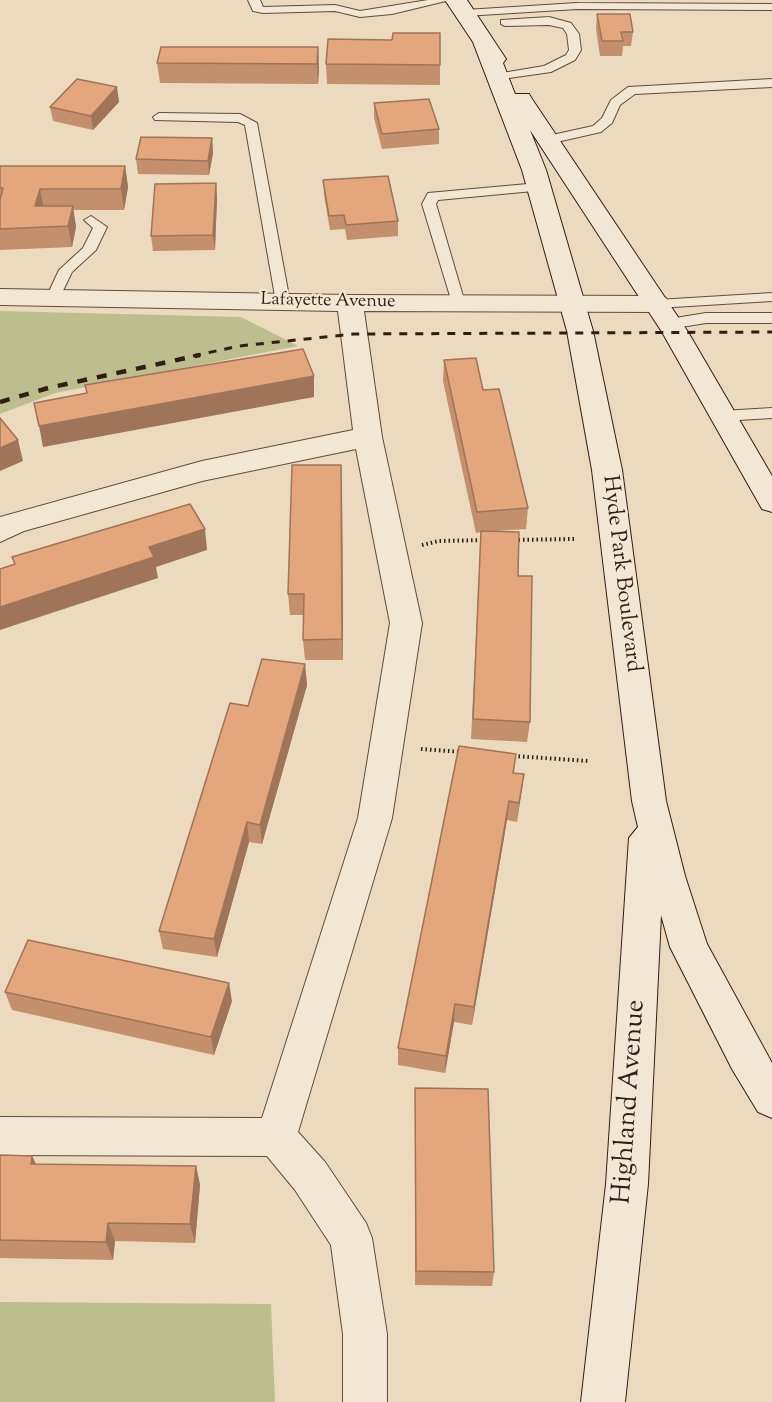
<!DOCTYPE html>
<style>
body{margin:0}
canvas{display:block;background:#ebdabe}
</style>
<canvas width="772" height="1402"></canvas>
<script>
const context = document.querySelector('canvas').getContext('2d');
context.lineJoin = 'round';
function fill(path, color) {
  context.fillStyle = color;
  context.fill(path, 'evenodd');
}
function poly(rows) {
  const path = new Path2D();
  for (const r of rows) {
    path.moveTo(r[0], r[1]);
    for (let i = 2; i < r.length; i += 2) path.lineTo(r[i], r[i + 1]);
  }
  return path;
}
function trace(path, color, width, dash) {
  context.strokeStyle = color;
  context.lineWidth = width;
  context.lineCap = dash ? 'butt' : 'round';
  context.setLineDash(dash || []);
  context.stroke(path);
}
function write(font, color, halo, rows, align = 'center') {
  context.font = font + ' "Sorts Mill Goudy",serif';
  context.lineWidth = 4.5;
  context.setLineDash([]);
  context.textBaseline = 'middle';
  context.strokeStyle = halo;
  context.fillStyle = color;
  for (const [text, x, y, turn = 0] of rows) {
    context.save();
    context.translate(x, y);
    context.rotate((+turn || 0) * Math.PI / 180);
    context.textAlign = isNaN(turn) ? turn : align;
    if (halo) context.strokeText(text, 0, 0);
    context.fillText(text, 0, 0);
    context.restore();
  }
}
fill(poly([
 [0,311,241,317,298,346,55,393,0,414],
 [0,1302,271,1304,275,1402,0,1402]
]), '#bdbe8e');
const lane = poly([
 [248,0,260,0,263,7,335,5,360,11,428,0,450,0,392,14,360,17,335,11,263,13,253,11,248,0],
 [577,3,772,4,772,10,577,9,465,16,459,13,465,10,577,3],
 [549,17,571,23,579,34,581,50,575,60,551,72,502,79,502,73,544,66,566,55,569,50,567,34,563,28,549,25,505,26,501,24,501,20,549,17],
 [772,79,772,87,635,94,620,105,612,123,601,132,548,144,542,140,543,137,593,126,602,118,611,100,628,87,772,79],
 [159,113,240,114,257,123,290,302,288,305,283,306,276,302,245,125,238,122,155,120,153,117,159,113],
 [539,183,546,187,544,190,438,200,436,204,465,303,458,307,453,306,422,204,428,193,539,183],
 [91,216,107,227,96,250,72,272,58,301,48,301,46,298,59,270,83,248,93,228,84,220,91,216],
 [772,293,772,301,657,308,650,304,657,300,772,293],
 [706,313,772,313,772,323,706,323,669,329,662,324,669,319,706,313],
 [772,408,772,418,722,421,714,416,722,411,772,408]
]);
const street = poly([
 [0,289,350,295,657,296,666,298,670,304,666,310,657,312,364,311,382,437,422,623,392,818,298,1132,325,1162,366,1223,372,1238,387,1334,387,1402,343,1402,343,1334,331,1245,295,1190,267,1156,0,1155,0,1117,262,1118,358,818,390,623,356,449,202,481,24,531,0,542,0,517,202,461,353,430,338,311,0,305,0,289]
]);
const secondary = poly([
 [445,0,467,0,506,59,503,63,515,94,529,94,532,99,688,332,772,476,772,512,762,509,662,332,530,130,546,170,593,331,622,470,666,801,685,876,707,944,772,1063,772,1118,758,1112,732,1069,670,947,661,915,648,1184,625,1402,581,1402,606,1184,629,838,638,827,632,801,592,470,567,331,522,170,473,42,445,0]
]);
trace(lane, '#614c3e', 2);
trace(street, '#614c3e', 2);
trace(secondary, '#331c14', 2);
trace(poly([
 [514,540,574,539],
 [422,545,439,541,486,540],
 [421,749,462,752],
 [514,756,588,761]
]), '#331c14', 4, [1.5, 3]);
fill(lane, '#f2e7d5');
fill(street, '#f2e7d5');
fill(secondary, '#f2e7d5');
trace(poly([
 [193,356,239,346,354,334,772,332]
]), '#331c14', 3, [8, 8]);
trace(poly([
 [0,402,48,388,200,355]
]), '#331c14', 4.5, [10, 10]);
fill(poly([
 [597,14,633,32,631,46,623,46,622,56,600,56,596,29],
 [318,47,319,68,318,84,160,83,157,63],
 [326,64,440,65,440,85,327,84],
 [119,102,93,130,53,121,50,107],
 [374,103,439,129,439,144,382,149,374,118],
 [212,138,213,153,209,175,138,174,136,159],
 [0,166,125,166,128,187,124,210,73,210,76,227,72,247,0,250],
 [323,180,398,221,398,236,347,240,345,229,330,230,324,195],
 [216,183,217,198,215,250,153,251,151,236],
 [444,360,483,390,528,508,526,529,495,531,518,576,530,722,527,742,471,739,481,532,476,533,443,381],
 [342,486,343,660,305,660,303,640,304,615,290,615,288,594],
 [305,664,307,685,262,844,249,842,217,957,163,949,159,931,248,706],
 [516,754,514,773,524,774,517,822,507,820,472,1025,454,1022,445,1073,398,1065,398,1048],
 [5,992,232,1001,214,1055,12,1010],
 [415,1088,494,1272,492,1286,415,1285],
 [0,1155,32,1156,36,1164,196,1166,200,1185,195,1243,115,1241,113,1260,0,1258]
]), '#c38f6c');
fill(poly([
 [318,47,319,68,318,84,317,64],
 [117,87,119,102,93,130,91,116],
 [212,138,213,153,209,175,208,161],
 [125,166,128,187,124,210,121,189],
 [216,183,217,198,215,250,213,235],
 [40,189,44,210,35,206],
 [73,206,76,227,72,247,68,226],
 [314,376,314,397,43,447,39,426],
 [18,440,23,461,0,471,0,448],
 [341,465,342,486,343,660,342,639],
 [205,529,207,550,156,567,158,578,0,630,0,607,149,547],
 [305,664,307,685,262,844,260,825],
 [524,774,521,794,517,822,519,803],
 [509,801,507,820,472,1025,474,1007],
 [247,822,249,842,217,957,214,939],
 [229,983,232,1001,214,1055,211,1037],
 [455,1004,454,1022,445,1073,446,1056],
 [32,1156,41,1175,31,1164],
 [196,1166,200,1185,195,1243,190,1224],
 [108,1223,115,1241,113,1260,106,1242]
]), '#9f7458');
const building = poly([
 [597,14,630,14,633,32,621,32,623,41,602,41,597,14],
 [393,33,440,33,440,65,326,64,328,39,392,40,393,33],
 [161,47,318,47,317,64,157,63,161,47],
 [77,79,117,87,91,116,50,107,77,79],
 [429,99,439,129,382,134,374,103,429,99],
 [141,137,212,138,208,161,136,159,141,137],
 [0,166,125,166,121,189,40,189,35,206,73,206,68,226,0,229,0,200,3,188,0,188,0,166],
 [388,176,398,221,346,225,344,215,329,216,323,180,388,176],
 [216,183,213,235,151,236,155,184,216,183],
 [303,349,314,376,39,426,34,403,87,393,85,385,303,349],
 [476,358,483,390,499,389,528,508,477,512,444,360,476,358],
 [0,418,18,440,0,448,0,418],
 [292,465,341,465,342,639,303,640,304,594,288,594,292,465],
 [190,504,205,529,149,547,154,557,0,607,0,569,15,564,12,557,190,504],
 [481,531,519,532,518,576,532,576,530,722,473,719,481,531],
 [262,659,305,664,260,825,247,822,214,939,159,931,230,703,248,706,262,659],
 [459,746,516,754,513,773,524,774,519,803,509,801,474,1007,455,1004,446,1056,398,1048,459,746],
 [28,940,229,983,211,1037,5,992,28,940],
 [415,1088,488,1089,494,1272,416,1271,415,1088],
 [0,1155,32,1156,31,1164,196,1166,190,1224,108,1223,106,1242,0,1240,0,1155]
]);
fill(building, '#e3a67d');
trace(building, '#9f7458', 1.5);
write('18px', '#331c14', '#f2e7d5', [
 ["Lafayette Avenue",328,302,1]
]);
write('22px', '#331c14', '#f2e7d5', [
 ["Hyde Park Boulevard",620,574,83]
]);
write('27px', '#331c14', '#f2e7d5', [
 ["Highland Avenue",631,1102,-86]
]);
</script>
